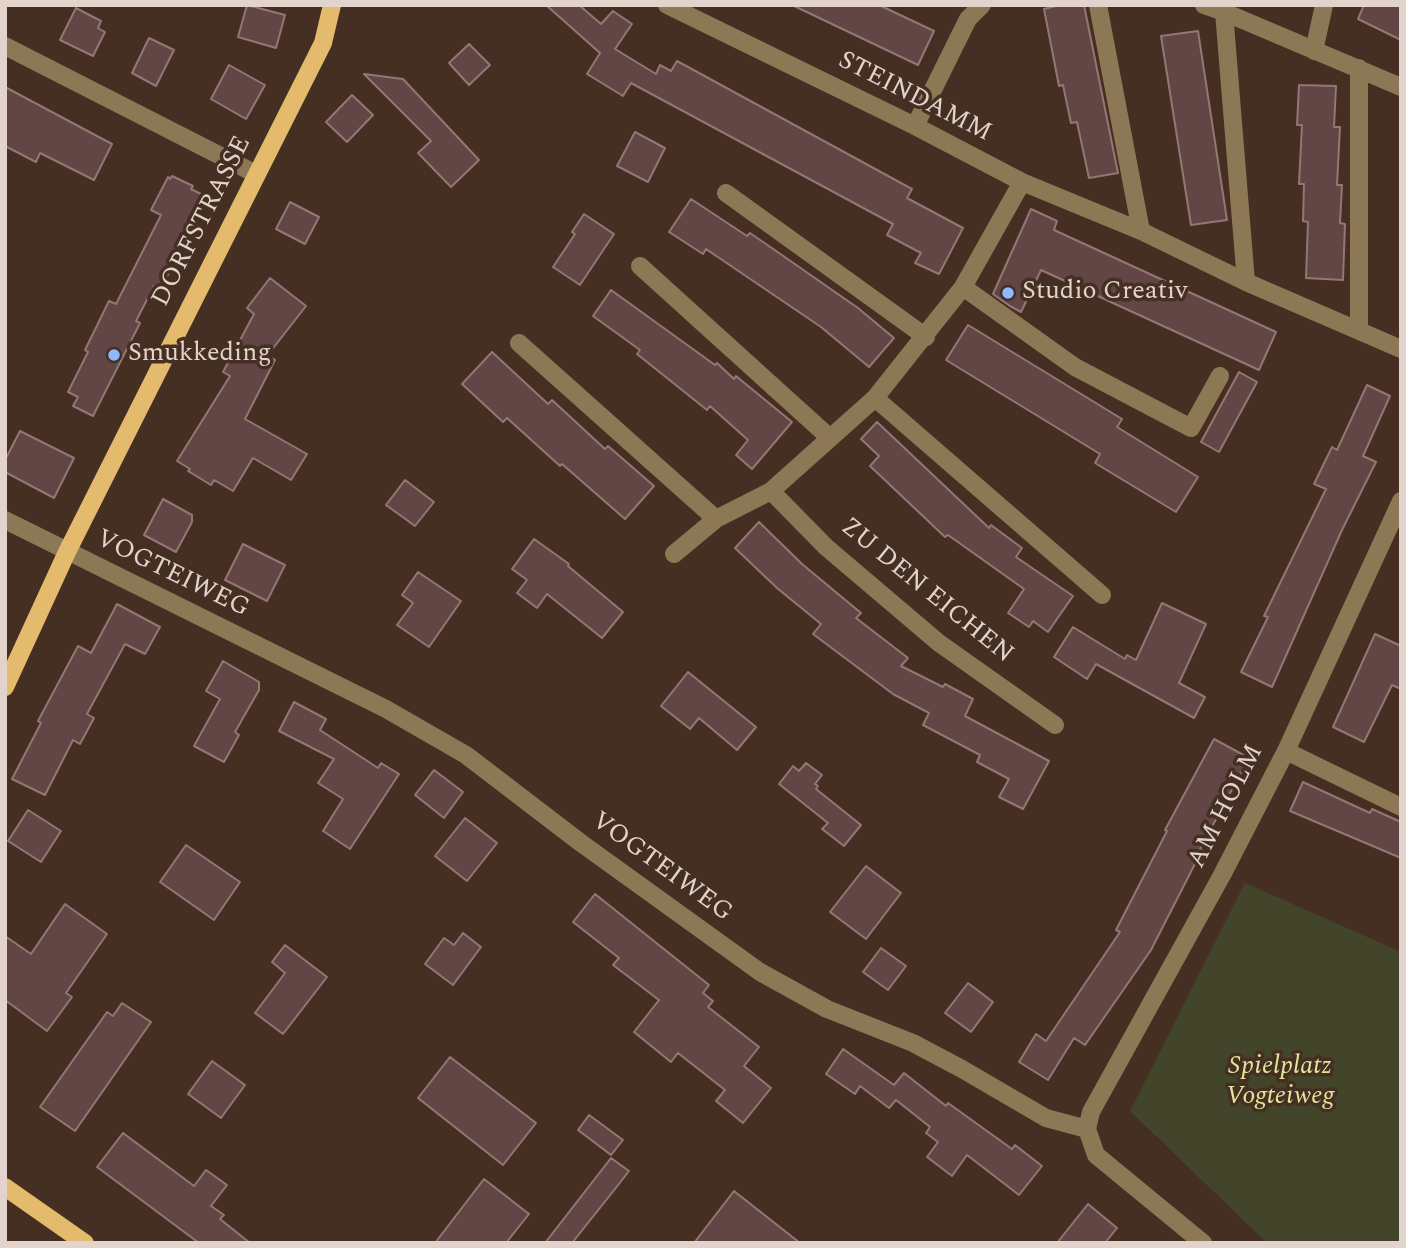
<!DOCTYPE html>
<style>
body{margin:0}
#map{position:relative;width:1406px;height:1248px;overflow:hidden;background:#452f23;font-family:Spectral,serif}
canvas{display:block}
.frame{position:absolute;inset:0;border:7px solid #e2d4cc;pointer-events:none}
</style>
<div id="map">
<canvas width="1406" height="1248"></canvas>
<div class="frame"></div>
</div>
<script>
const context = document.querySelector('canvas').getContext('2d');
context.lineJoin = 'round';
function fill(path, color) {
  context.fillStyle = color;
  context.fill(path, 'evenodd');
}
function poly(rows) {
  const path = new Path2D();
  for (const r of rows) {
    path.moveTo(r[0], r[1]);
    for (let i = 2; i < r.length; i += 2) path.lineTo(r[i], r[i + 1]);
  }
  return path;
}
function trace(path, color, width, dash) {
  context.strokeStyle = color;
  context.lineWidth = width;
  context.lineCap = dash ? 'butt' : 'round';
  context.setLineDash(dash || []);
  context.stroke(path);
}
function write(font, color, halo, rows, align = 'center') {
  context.font = font + ' Spectral,serif';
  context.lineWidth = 7;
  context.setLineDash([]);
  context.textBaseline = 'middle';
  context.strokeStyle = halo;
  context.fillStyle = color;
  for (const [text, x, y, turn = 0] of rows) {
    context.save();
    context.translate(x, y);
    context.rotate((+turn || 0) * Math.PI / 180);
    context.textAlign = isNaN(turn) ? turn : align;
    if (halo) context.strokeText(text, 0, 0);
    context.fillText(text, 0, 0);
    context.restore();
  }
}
fill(poly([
 [1245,883,1401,952,1401,1243,1267,1243,1130,1111]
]), '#43452a');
const building = poly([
 [247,5,285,15,276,48,238,37,247,5],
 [546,5,579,5,601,24,613,11,632,24,615,49,656,74,660,65,671,71,677,61,912,189,907,198,963,228,939,274,915,263,921,253,887,235,893,224,631,83,623,96,587,74,600,53,546,5],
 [792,5,879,5,934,31,918,65,792,5],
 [1060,5,1084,5,1118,173,1089,178,1077,122,1071,123,1063,85,1059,86,1044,9,1060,5],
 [1364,5,1401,5,1401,40,1358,19,1364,5],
 [76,8,101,21,98,28,105,32,93,56,60,40,76,8],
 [1198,31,1227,220,1191,225,1161,36,1198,31],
 [149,38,174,50,156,86,132,73,149,38],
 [469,44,490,65,469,85,449,63,469,44],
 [229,65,265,85,246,119,211,99,229,65],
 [364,74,403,79,479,160,451,187,418,153,431,141,364,74],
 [1299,85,1336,86,1334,127,1340,127,1337,185,1342,185,1340,223,1345,224,1343,280,1306,278,1308,222,1303,221,1304,184,1299,184,1302,125,1297,125,1299,85],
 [5,87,112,144,94,180,40,153,36,162,5,146,5,87],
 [352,95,373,115,347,142,326,122,352,95],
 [635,132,665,148,648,182,617,166,635,132],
 [172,176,193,186,191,189,207,197,167,269,170,271,160,289,154,286,136,321,140,323,93,416,73,406,78,397,68,392,88,352,85,350,109,301,116,304,161,215,151,210,168,177,170,179,172,176],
 [691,199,747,236,750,233,779,253,858,308,894,338,869,367,821,327,706,249,703,254,669,232,691,199],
 [290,202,319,217,305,244,276,229,290,202],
 [1031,209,1057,221,1054,230,1276,332,1259,370,1041,270,1021,312,1010,306,993,294,1031,209],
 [584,214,614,234,580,285,553,267,575,234,572,232,584,214],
 [270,278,306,306,267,356,275,360,245,419,307,454,291,480,253,458,233,491,214,480,211,485,188,471,190,469,177,461,230,376,223,372,254,314,247,308,270,278],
 [611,290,715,365,717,363,734,379,736,376,792,422,752,469,736,455,748,440,710,406,707,410,637,354,640,350,593,316,611,290],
 [968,325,1122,419,1117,427,1198,477,1176,512,1095,463,1100,454,946,360,968,325],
 [492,352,548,404,552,400,605,449,608,446,654,486,625,519,562,464,560,466,507,418,503,422,462,384,492,352],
 [1239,372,1257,382,1219,452,1201,442,1239,372],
 [1367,385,1390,396,1363,456,1376,462,1342,530,1272,687,1241,672,1268,617,1264,616,1326,489,1314,484,1332,447,1337,450,1367,385],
 [877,422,989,528,991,525,1022,548,1016,557,1073,596,1048,632,1033,621,1029,627,1008,613,1024,589,948,535,945,537,870,466,879,456,861,439,877,422],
 [20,431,74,458,54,498,5,472,5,460,20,431],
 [405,480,434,502,415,526,386,505,405,480],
 [163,499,192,515,192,522,176,552,144,535,163,499],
 [759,522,802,564,861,613,856,618,908,658,901,666,943,687,945,684,973,699,965,716,1049,761,1023,809,999,797,1009,779,977,762,980,755,923,725,929,713,893,694,813,634,821,624,777,588,735,548,759,522],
 [534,539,569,564,568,566,623,612,602,638,547,594,537,608,517,593,527,580,512,569,534,539],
 [243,544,285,565,267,601,225,580,243,544],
 [418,572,461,601,429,647,397,625,413,603,402,595,418,572],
 [1162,603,1206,624,1179,683,1205,697,1194,718,1096,664,1087,679,1054,657,1073,627,1125,659,1127,655,1136,660,1162,603],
 [117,604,160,627,145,654,125,644,87,714,94,718,80,744,73,740,45,795,12,779,41,723,38,721,78,646,91,653,117,604],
 [1375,634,1401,646,1401,689,1392,685,1364,742,1333,727,1375,634],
 [223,661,259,682,259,690,235,732,239,735,224,762,194,746,220,699,206,691,223,661],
 [688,672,756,727,737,750,699,718,690,729,661,706,688,672],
 [294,702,326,719,320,730,378,768,381,763,399,774,350,849,323,831,343,799,318,783,334,759,279,731,294,702],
 [1214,739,1249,758,1200,849,1202,850,1151,950,1085,1045,1074,1038,1048,1080,1019,1062,1036,1034,1046,1041,1120,932,1116,930,1167,831,1165,830,1214,739],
 [806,763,822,775,815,784,818,786,816,789,861,825,844,846,822,829,828,823,779,784,793,766,799,771,806,763],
 [434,770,463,792,444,818,415,795,434,770],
 [1303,782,1370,813,1372,809,1401,822,1401,858,1290,811,1303,782],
 [28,810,61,831,41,862,8,841,28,810],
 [465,818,497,843,467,881,435,856,465,818],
 [186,845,240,882,214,920,160,882,186,845],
 [866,866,901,893,866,939,830,912,866,866],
 [595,894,709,985,703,993,713,1001,708,1007,759,1047,744,1066,771,1088,743,1123,716,1101,725,1090,678,1053,671,1062,634,1032,659,1000,613,965,619,958,573,922,595,894],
 [65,904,107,934,66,993,72,997,47,1031,5,1000,5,936,31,954,65,904],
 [463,933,481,947,453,985,425,964,444,938,454,945,463,933],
 [285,945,327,977,283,1034,255,1013,285,973,272,962,285,945],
 [881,948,906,966,888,990,863,972,881,948],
 [968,983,993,1002,971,1032,945,1013,968,983],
 [122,1003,151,1022,75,1131,40,1107,107,1012,113,1016,122,1003],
 [843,1049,894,1085,904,1073,946,1106,948,1103,1012,1149,1015,1145,1042,1166,1019,1195,967,1155,952,1176,927,1157,938,1142,926,1133,930,1127,896,1100,889,1108,860,1086,855,1094,826,1074,843,1049],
 [450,1057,536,1123,503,1165,418,1098,450,1057],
 [212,1061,245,1085,221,1118,188,1094,212,1061],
 [589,1115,623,1140,611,1155,578,1130,589,1115],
 [123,1133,194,1186,206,1170,227,1185,211,1206,224,1215,220,1219,250,1243,199,1243,97,1167,123,1133],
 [611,1158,629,1171,615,1189,572,1243,545,1243,611,1158],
 [484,1179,529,1214,506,1243,435,1243,484,1179],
 [734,1191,800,1243,694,1243,734,1191],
 [1088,1204,1117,1228,1105,1243,1057,1243,1088,1204]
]);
fill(building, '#624645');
trace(building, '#947675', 2);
trace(poly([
 [667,5,915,126,1022,182,1141,231,1246,282,1401,349],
 [1098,5,1141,231],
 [1204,5,1224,12,1401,87],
 [1224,12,1246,282],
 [5,46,256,174],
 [1314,51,1324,5],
 [915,126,968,19,982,5],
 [726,193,926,337],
 [640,266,830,438],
 [963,287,1075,367,1191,428,1220,376],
 [1359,330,1359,68],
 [519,343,716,519],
 [875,398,1102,595],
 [771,491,826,547,939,643,1055,725],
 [5,520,386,709,466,755,581,843,760,972,827,1009,913,1043,962,1069,1046,1118,1087,1129],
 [674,554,716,519,771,491,875,398,963,287,1022,182],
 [1286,751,1401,807],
 [1087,1129,1091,1112,1222,875,1286,751,1401,501],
 [1087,1129,1096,1155,1203,1243]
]), '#8c7854', 18);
trace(poly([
 [5,687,67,552,323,43,332,5],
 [5,1187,85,1243]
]), '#e4ba6d', 18);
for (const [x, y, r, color] of [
 [1008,293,7,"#8eb9fc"],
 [114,355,7,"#8eb9fc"]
]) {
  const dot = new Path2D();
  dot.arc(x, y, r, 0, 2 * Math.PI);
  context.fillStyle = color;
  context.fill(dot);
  trace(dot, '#452f23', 2.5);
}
write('26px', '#e2d4cc', '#452f23', [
 ["STEINDAMM",914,98,27],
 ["DORFSTRASSE",203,222,-63],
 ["VOGTEIWEG",172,575,26],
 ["ZU DEN EICHEN",926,592,39],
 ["AM HOLM",1227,807,-63],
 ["VOGTEIWEG",661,868,36]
]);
write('26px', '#e2d4cc', '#452f23', [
 ["Studio Creativ",1022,293],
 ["Smukkeding",128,355]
], 'left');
write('italic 26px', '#e1e69b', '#452f23', [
 ["Spielplatz",1280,1068],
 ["Vogteiweg",1280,1098]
]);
</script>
